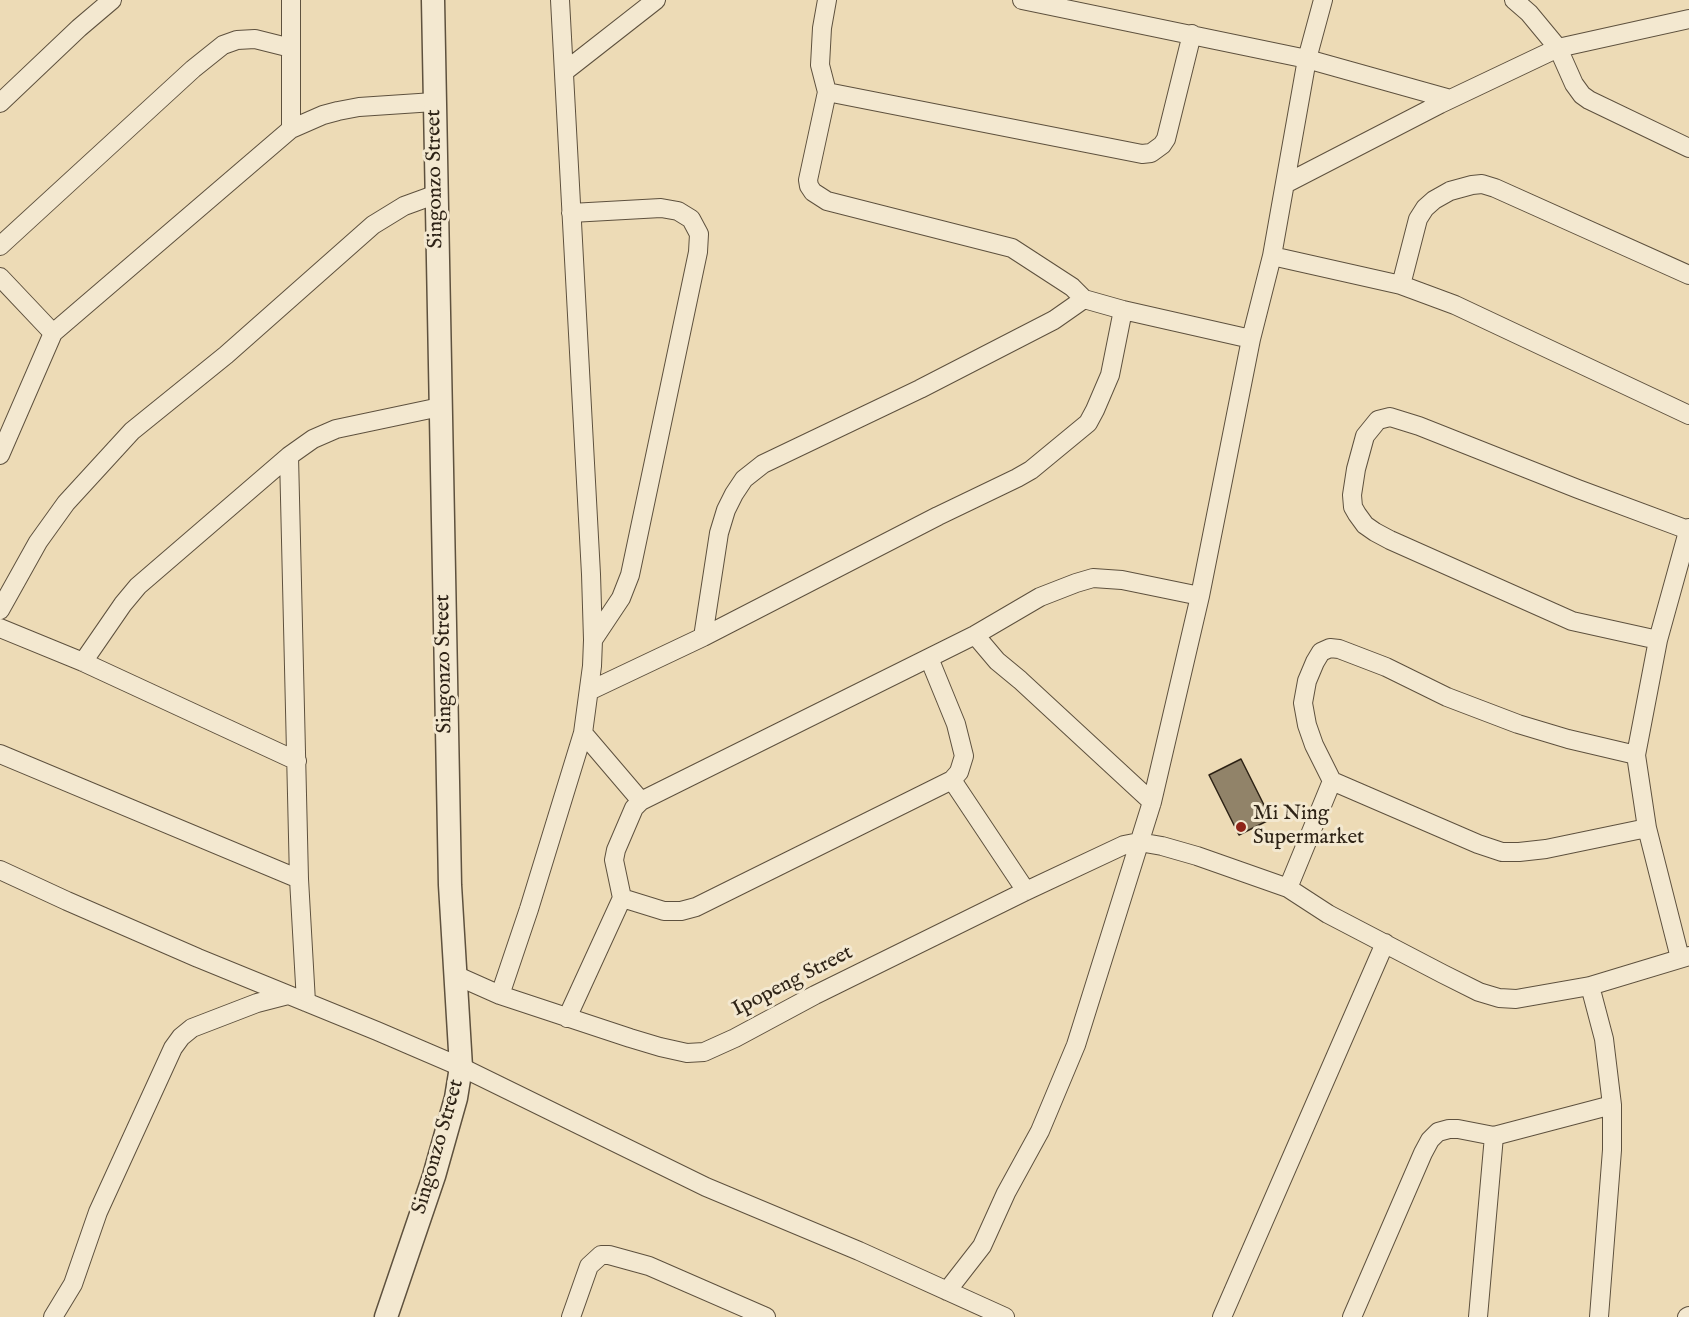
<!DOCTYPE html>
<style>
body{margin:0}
canvas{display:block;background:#eddbb6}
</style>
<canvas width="1689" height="1317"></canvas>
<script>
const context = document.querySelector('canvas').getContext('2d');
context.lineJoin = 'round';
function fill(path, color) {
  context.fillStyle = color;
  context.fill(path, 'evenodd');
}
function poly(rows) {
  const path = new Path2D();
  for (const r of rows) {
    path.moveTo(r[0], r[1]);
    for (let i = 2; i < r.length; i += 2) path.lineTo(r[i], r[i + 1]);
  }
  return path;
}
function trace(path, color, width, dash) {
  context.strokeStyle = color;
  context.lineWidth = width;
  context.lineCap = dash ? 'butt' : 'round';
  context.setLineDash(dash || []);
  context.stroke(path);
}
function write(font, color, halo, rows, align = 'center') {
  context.font = font + ' "IM FELL English",serif';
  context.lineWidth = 6;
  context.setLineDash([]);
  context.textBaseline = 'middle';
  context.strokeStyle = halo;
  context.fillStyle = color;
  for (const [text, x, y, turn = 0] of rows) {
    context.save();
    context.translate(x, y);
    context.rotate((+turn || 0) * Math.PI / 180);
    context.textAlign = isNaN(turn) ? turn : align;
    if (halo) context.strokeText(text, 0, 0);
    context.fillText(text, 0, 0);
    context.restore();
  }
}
const building = poly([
 [1241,759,1271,819,1239,835,1209,775,1241,759]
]);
fill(building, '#918369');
trace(building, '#2e2316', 1.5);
const minor = poly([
 [827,0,822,28,820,65,827,92,808,180,809,186,813,192,827,201,1012,248,1072,287,1084,299],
 [1022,0,1307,59,1450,99],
 [1514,0,1529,13,1558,48,1574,84,1582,95,1589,100,1689,148],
 [564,72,656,0],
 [827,92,1142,154,1151,153,1162,145,1166,139,1192,34],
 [0,103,79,28,112,0],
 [291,129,291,0],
 [1285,184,1440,104,1558,48,1689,19],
 [571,213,661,208,678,211,691,219,699,234,698,252,630,575,621,598,593,640],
 [0,246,193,69,223,45,237,40,255,39,291,48],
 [1272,256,1401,285,1455,305,1689,415],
 [0,277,53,333],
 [1401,285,1418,219,1425,208,1434,200,1450,191,1472,185,1482,184,1495,188,1689,275],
 [0,455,53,333,291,129,323,115,338,111,359,107,434,102],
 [289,456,299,879,306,1002],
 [0,610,38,542,66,503,132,431,226,355,373,225,404,206,437,194],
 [0,628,83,662,297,761],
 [975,635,997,661,1020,680,1152,802],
 [703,637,719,533,726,510,734,494,744,479,763,464,920,389,1054,320,1084,299,1123,310,1251,339],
 [1658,640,1572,621,1390,540,1375,532,1365,525,1357,514,1353,507,1352,495,1356,469,1365,436,1378,420,1390,417,1419,426,1578,489,1688,530],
 [83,662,123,604,138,586,289,456,313,439,336,429,440,407],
 [589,691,703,637,938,516,1017,478,1031,470,1088,423,1095,410,1110,375,1123,310],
 [583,733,641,801],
 [0,754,299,879],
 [1636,755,1568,739,1518,724,1447,697,1386,667,1339,649,1330,648,1321,652,1315,662,1307,681,1303,703,1307,725,1314,745,1332,781,1478,844,1502,852,1519,852,1546,849,1647,828],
 [952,780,1026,891],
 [0,870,67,901,198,958,377,1031,461,1067,706,1187,859,1251,1005,1317],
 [1288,888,1332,781],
 [622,898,664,911,681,911,696,907,952,780,959,772,964,756,956,724,929,658],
 [1680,958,1647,828,1636,755,1658,640,1689,528],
 [455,975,500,995,630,1038,660,1047,687,1053,704,1052,735,1038,815,995,1026,891,1124,845,1139,842,1162,846,1197,856,1288,888,1328,914,1443,974,1479,992,1499,998,1516,999,1590,986,1689,956],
 [1590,986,1604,1039,1612,1105,1612,1150,1599,1317],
 [500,995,529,909,583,733,592,666,593,640,591,574,560,0],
 [567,1018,622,898,614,860,616,850,634,808,641,801,975,635,1040,597,1076,583,1093,578,1122,580,1200,596],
 [947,1291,982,1246,1006,1193,1040,1131,1076,1045,1152,802,1200,596,1251,339,1272,256,1307,59,1323,0],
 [53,1317,73,1284,98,1212,173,1048,181,1037,192,1028,257,1003,288,995],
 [571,1317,589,1266,601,1255,609,1255,649,1266,766,1317],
 [1222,1317,1385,943],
 [1352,1317,1423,1153,1430,1140,1438,1132,1449,1129,1458,1129,1494,1136,1612,1105],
 [1478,1317,1494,1136],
 [1687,1317,1689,1316]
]);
const tertiary = poly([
 [386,1317,434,1176,456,1098,461,1067,450,885,433,0]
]);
trace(minor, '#5e513e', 20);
trace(tertiary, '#5e513e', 25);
trace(minor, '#f3e8d0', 18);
trace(tertiary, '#f3e8d0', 22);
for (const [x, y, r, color] of [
 [1241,827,6,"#8f2418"]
]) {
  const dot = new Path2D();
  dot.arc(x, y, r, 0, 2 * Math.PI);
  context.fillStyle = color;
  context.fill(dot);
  trace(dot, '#f3e8d0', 2);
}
write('21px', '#2e2316', '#f3e8d0', [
 ["Singonzo Street",436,179,-91],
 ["Singonzo Street",445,664,-91],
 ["Ipopeng Street",793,982,-27],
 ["Singonzo Street",439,1147,-74]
]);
write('21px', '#2e2316', '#f3e8d0', [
 ["Mi Ning",1253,815],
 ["Supermarket",1253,839]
], 'left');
</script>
